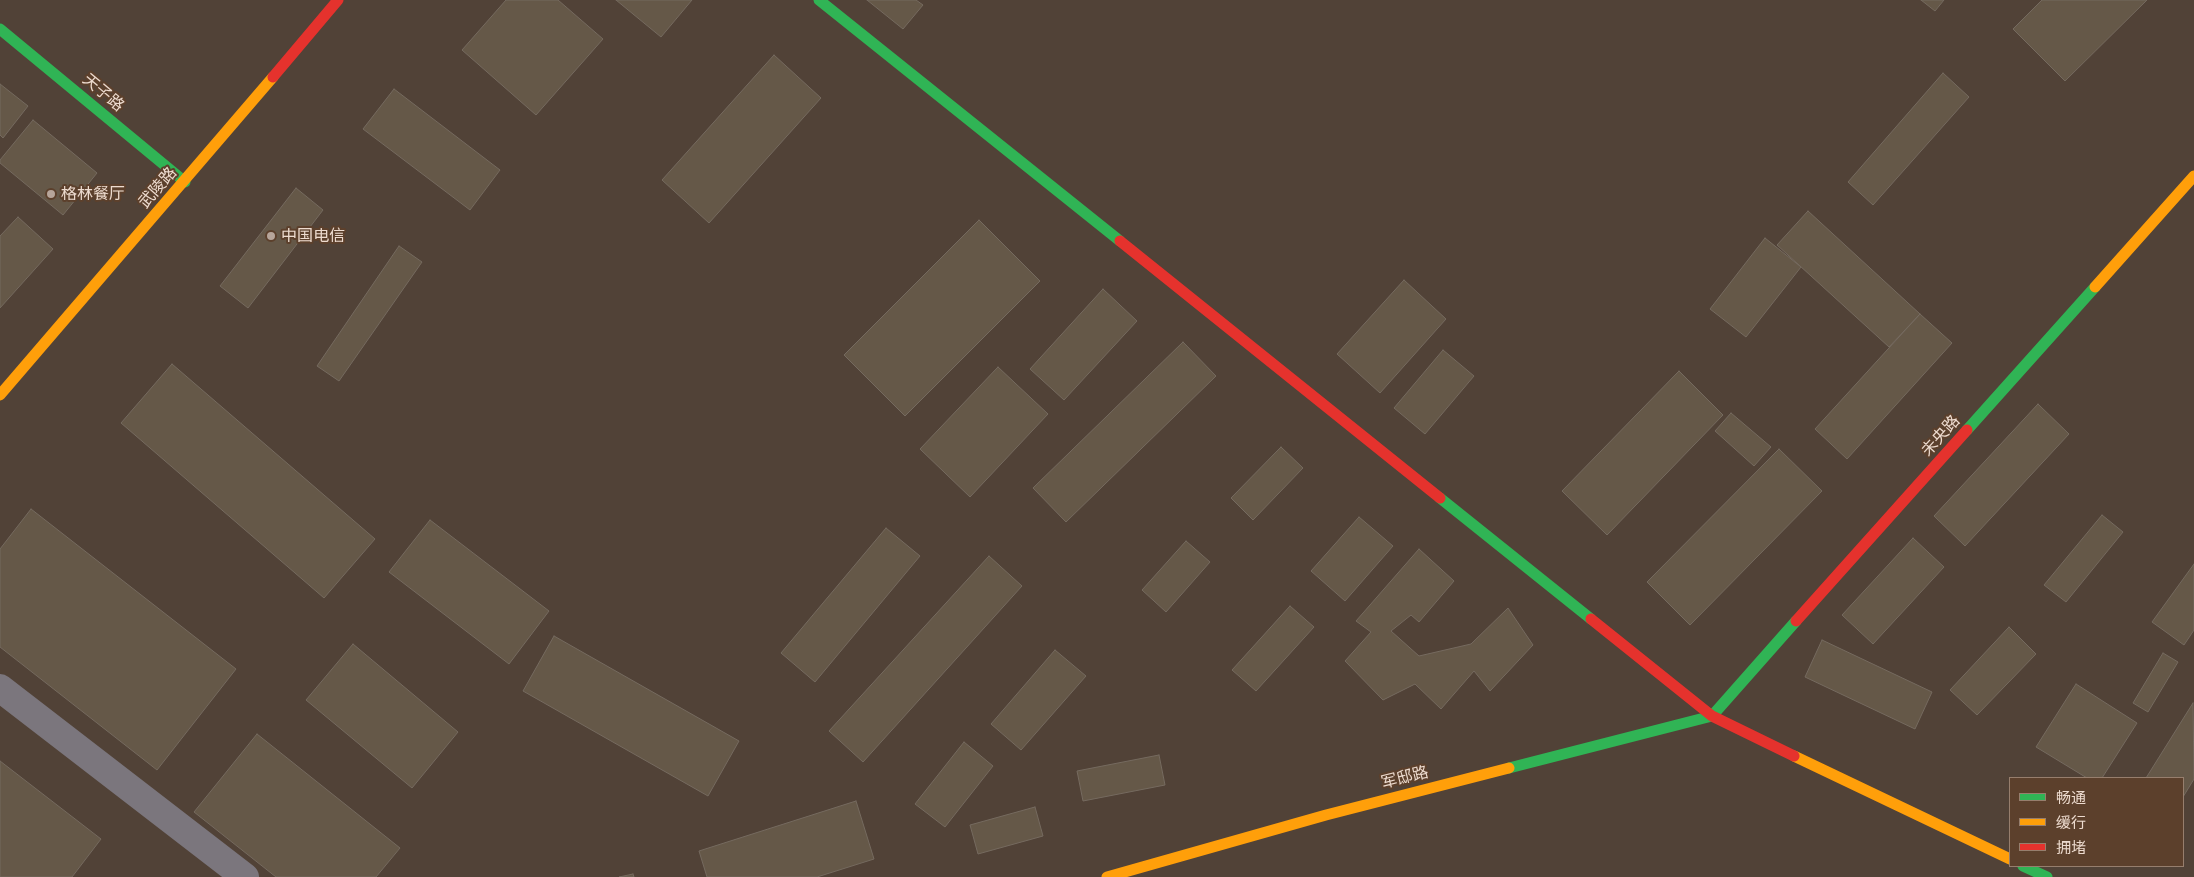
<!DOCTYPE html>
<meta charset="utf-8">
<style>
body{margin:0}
#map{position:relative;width:2194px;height:877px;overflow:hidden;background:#514237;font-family:"PT Serif","Noto Sans SC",serif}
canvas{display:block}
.legend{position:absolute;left:2009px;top:777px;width:175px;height:90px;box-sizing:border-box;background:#5c402c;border:1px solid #967e6d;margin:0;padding:6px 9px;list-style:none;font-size:15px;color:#eddbcf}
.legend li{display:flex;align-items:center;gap:10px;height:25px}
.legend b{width:25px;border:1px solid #967e6d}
</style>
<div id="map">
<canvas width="2194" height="877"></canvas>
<ul class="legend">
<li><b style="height:6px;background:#30b455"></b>畅通</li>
<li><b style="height:6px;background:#ff9f0a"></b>缓行</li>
<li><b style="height:6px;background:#e5322d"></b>拥堵</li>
</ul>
</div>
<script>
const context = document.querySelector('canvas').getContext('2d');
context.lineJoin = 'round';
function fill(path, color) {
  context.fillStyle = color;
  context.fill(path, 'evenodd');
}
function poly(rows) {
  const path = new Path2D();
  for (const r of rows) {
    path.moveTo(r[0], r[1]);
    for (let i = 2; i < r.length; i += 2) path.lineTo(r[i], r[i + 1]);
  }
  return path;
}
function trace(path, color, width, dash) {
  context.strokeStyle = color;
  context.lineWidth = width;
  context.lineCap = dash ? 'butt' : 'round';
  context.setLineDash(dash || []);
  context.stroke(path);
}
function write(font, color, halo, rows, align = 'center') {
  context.font = font + ' "PT Serif","Noto Sans SC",serif';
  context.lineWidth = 4;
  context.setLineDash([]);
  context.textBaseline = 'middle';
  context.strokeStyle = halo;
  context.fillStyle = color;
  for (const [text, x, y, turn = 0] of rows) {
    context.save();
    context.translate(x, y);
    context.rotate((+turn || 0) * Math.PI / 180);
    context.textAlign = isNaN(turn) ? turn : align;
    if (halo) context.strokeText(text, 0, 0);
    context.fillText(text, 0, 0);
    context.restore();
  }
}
const building = poly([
 [506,0,558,0,603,39,536,115,462,50,506,0],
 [616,0,692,0,661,37,616,0],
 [867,0,916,0,923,5,903,29,867,0],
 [1921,0,1944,0,1935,11,1921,0],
 [2042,0,2147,0,2065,81,2013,29,2042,0],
 [774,55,821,98,709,223,662,180,774,55],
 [1943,73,1969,97,1873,205,1848,182,1943,73],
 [0,84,28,106,3,138,0,135,0,84],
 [394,89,500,170,470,210,363,129,394,89],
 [33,120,97,173,63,215,0,163,0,160,33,120],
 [296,188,323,210,248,308,220,286,296,188],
 [1808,211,1920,314,1889,347,1777,245,1808,211],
 [18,217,53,249,0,308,0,236,18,217],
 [979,220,1040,281,905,416,844,355,979,220],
 [1765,238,1801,267,1746,337,1710,309,1765,238],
 [399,246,422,262,339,381,317,366,399,246],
 [1404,280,1446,319,1380,393,1337,354,1404,280],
 [1103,289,1137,321,1064,400,1030,369,1103,289],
 [1920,314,1952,343,1847,459,1815,429,1920,314],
 [1183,342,1216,376,1066,522,1033,488,1183,342],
 [1443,350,1474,376,1425,434,1394,408,1443,350],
 [172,364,375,539,324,598,121,423,172,364],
 [998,367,1048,414,970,497,920,449,998,367],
 [1679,371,1723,415,1607,535,1562,491,1679,371],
 [2038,404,2069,434,1965,546,1934,516,2038,404],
 [1731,413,1771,447,1754,466,1715,431,1731,413],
 [1281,447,1303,468,1253,520,1231,498,1281,447],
 [1779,449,1822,491,1690,625,1647,582,1779,449],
 [31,509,236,669,157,770,0,647,0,549,31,509],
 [2102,515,2123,532,2066,602,2044,585,2102,515],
 [1359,517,1393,546,1345,601,1311,571,1359,517],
 [430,520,549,611,509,664,389,572,430,520],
 [886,528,920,556,815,682,781,653,886,528],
 [1913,538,1944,567,1873,644,1842,615,1913,538],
 [1186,541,1210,562,1166,612,1142,590,1186,541],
 [1419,549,1454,581,1419,622,1411,615,1391,631,1419,656,1471,644,1508,608,1533,645,1490,691,1474,671,1441,709,1415,684,1383,700,1345,661,1371,632,1356,621,1419,549],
 [989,556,1022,586,863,762,829,731,989,556],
 [2194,564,2194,630,2184,645,2152,622,2194,564],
 [1290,606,1314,627,1256,691,1232,670,1290,606],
 [2009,627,2036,654,1977,715,1950,690,2009,627],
 [554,636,739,741,708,796,523,691,554,636],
 [1822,640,1932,692,1915,729,1805,677,1822,640],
 [353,644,458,732,412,788,306,700,353,644],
 [1055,650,1086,676,1021,750,991,724,1055,650],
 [2163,653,2178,662,2148,712,2133,703,2163,653],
 [2076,684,2137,723,2102,778,2087,778,2036,747,2076,684],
 [2193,703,2194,779,2183,797,2183,778,2146,778,2193,703],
 [257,734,400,848,376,877,276,877,194,812,257,734],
 [964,742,993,766,945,827,915,804,964,742],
 [1159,755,1165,785,1083,801,1077,771,1159,755],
 [0,761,101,839,72,877,0,877,0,761],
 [856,801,874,859,817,877,707,877,699,851,856,801],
 [1035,807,1043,836,978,854,970,825,1035,807],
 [633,874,634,877,619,877,633,874]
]);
fill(building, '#655848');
trace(building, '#756a5f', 1);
trace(poly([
 [0,688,245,877]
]), '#7b767d', 28);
trace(poly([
 [819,0,1120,241],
 [0,29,185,182],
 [1967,430,2095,287],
 [1440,498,1591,619],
 [1509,768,1712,716,1796,621],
 [2023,866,2047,877]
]), '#30b455', 11);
trace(poly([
 [2095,287,2194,176],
 [0,395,273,77],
 [1794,756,2010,859],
 [1107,877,1326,815,1509,768]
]), '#ff9f0a', 11);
trace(poly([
 [273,77,338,0],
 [1120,241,1440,498],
 [1591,619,1712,716,1794,756],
 [1796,621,1967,430]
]), '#e5322d', 11);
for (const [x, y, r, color] of [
 [51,194,5,"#b6a59a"],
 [271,236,5,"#b6a59a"]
]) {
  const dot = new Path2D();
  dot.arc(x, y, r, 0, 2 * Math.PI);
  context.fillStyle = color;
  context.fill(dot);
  trace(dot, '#5c402c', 2);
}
write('16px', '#eddbcf', '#5c402c', [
 ["天子路",103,93,40],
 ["武陵路",158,188,-49],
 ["未央路",1941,436,-48],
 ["军邸路",1405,778,-14]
]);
write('16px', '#eddbcf', '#5c402c', [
 ["格林餐厅",61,194],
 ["中国电信",281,236]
], 'left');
</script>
